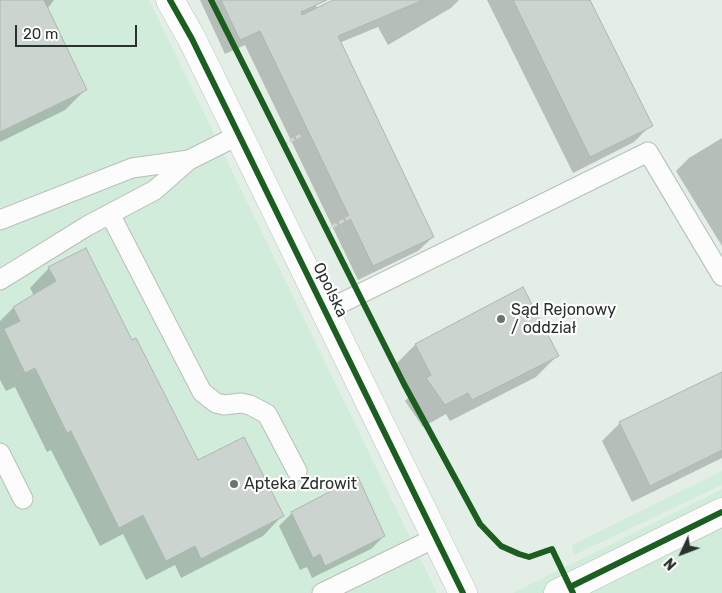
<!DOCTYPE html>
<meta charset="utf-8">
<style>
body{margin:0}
#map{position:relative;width:722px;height:593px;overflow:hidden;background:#e3eee7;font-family:Rubik,sans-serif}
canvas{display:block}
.north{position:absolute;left:657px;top:528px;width:50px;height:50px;-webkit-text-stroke:4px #fff;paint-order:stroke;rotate:227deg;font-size:14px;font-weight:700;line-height:20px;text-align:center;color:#2a322d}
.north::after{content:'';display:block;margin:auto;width:18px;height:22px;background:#2a322d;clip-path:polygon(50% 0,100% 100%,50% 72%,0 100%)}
.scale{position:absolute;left:15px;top:25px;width:122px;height:22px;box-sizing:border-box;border:2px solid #2a322d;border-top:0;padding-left:6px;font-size:15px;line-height:18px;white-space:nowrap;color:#2a322d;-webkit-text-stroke:4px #fff;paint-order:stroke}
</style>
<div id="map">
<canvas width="722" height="593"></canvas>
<div class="north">N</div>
<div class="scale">20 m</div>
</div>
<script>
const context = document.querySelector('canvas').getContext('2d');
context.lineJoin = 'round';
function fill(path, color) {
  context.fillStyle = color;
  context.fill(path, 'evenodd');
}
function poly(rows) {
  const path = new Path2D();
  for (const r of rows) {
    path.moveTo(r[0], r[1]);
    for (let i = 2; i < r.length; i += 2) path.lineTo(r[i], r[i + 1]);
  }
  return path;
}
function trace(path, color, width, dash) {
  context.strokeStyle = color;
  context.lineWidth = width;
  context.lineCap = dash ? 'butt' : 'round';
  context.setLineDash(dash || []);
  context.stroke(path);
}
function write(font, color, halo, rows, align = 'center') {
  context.font = font + ' Rubik,sans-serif';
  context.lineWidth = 4.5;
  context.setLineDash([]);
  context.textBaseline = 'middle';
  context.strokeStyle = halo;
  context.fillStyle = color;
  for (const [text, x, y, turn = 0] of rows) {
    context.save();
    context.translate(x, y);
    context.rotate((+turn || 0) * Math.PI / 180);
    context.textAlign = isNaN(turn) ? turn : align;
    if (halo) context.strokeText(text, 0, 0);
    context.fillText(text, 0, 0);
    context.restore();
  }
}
fill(poly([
 [0,0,149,0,437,593,0,593],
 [722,471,722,485,574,555,572,545],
 [722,489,722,593,513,593]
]), '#d1ecdb');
fill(poly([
 [0,0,54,0,47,9,85,90,65,110,0,142],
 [200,0,313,0,318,9,336,0,459,0,451,8,388,45,378,27,339,43,433,237,418,251,358,280,245,45,225,54],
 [487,0,589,0,651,125,634,142,573,173],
 [722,138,722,246,676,171,689,158],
 [49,268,132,342,197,462,282,516,263,536,181,578,175,565,146,580,123,534,100,546,51,450,47,452,15,387,6,391,0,380,0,321,13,308,34,296,30,288],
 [522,289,558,355,536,377,450,421,446,414,423,427,405,401,409,397,393,367,415,345],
 [722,373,722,458,632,502,602,441,620,423],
 [292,513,384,536,371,549,312,578,307,567,300,570,279,526]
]), '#0003');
const building = poly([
 [0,0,44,0,87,90,0,132,0,0],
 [221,0,327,0,301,12,302,15,333,0,423,0,338,36,434,237,373,266,260,31,240,40,221,0],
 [513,0,590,0,653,126,590,157,513,0],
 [86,248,132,340,136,338,198,460,244,437,284,516,201,559,195,546,166,561,143,515,119,528,71,431,67,433,35,368,25,373,4,329,20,321,13,307,56,281,48,267,86,248],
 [523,287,559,356,472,400,468,393,445,405,426,378,431,375,415,344,523,287],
 [722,372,722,450,650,486,619,422,722,372],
 [358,477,385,536,325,566,320,554,313,558,291,512,358,477]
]);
fill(building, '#ccd4cf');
trace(building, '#afb6b2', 1);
const lane = poly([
 [110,214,202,392,216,403,224,405,241,403,250,405,267,414,297,471],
 [0,220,132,168,189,160,239,135],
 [0,280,87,226,155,190,189,160],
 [325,311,648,152,722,276],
 [0,453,23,499],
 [322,593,437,537]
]);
const secondary = poly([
 [170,0,192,39,463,593],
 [558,593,722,512]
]);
trace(lane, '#b7bfba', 21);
trace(secondary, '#b7bfba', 29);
trace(poly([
 [283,145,301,135],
 [326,230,350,217]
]), '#d1d4d2', 3, [5, 2.5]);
trace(lane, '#fbfcfb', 19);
trace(secondary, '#fbfcfb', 28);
trace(poly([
 [170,0,192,39,463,593],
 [211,0,404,384,480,524,501,546,519,554,529,557,552,549,573,593],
 [570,587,722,512]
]), '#1b5e20', 6);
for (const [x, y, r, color] of [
 [501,319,5,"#6b746e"],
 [234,484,5,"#6b746e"]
]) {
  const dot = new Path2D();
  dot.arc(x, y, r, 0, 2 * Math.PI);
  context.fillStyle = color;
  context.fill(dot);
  trace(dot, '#fff', 2);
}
write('16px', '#2a322d', '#fff', [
 ["Opolska",330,290,64]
]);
write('16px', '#2a322d', '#fff', [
 ["Sąd Rejonowy",511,310],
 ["/ oddział",511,328],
 ["Apteka Zdrowit",244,484]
], 'left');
</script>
